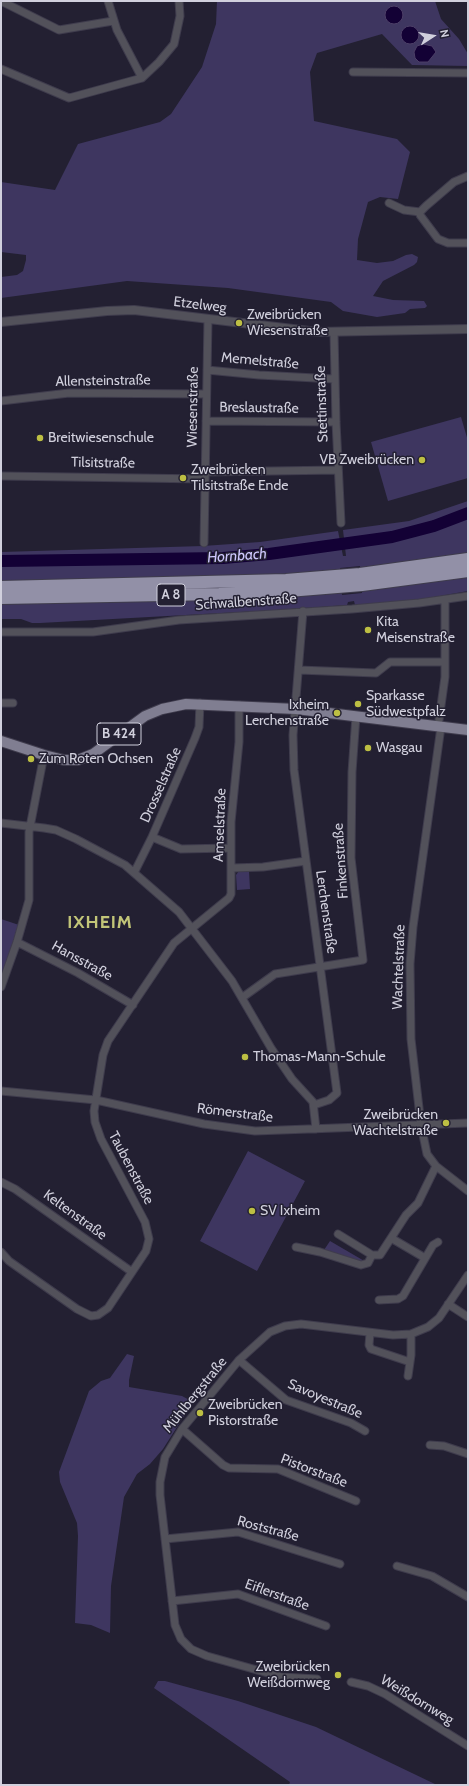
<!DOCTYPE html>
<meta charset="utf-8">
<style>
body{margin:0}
#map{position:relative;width:469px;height:1786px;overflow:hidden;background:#232032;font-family:Cabin,sans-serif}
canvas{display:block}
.frame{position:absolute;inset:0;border:2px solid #d1d0dd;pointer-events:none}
.north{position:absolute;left:413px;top:16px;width:40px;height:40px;-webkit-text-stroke:3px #232032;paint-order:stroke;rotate:78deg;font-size:11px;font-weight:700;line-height:16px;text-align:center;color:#d1d0dd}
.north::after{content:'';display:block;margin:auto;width:14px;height:18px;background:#d1d0dd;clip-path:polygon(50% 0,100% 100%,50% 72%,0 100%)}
</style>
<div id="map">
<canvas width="469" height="1786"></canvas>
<div class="frame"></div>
<div class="north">N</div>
</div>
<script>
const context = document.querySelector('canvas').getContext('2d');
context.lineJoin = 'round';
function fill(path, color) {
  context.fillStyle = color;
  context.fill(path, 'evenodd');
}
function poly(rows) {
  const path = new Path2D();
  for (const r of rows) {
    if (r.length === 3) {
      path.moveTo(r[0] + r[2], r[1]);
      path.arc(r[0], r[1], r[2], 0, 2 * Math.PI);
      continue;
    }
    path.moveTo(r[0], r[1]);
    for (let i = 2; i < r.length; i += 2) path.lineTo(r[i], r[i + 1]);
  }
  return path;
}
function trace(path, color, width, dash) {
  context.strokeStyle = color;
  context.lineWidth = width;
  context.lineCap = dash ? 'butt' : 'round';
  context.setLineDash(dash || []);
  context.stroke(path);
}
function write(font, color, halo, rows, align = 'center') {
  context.font = font + ' Cabin,sans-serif';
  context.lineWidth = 3;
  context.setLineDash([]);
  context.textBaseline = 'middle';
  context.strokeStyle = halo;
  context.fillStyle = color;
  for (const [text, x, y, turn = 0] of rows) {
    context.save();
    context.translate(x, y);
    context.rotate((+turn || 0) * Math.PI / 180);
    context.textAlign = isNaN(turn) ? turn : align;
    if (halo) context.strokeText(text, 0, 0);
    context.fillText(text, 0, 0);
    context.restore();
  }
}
fill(poly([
 [217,1,435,1,441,19,459,39,468,54,468,66,412,65,382,34,317,53,310,72,314,121,397,139,410,152,398,199,380,197,368,202,358,239,357,260,377,263,393,261,406,255,412,254,418,257,417,262,414,265,383,281,373,296,393,300,424,301,427,306,425,308,410,309,405,313,377,317,343,311,331,302,228,288,127,281,1,298,1,277,17,275,23,271,26,260,26,255,1,252,1,182,55,190,78,144,160,122,171,114,202,67,216,24],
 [461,417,468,441,468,478,388,501,371,442],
 [468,501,468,591,423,599,355,605,354,601,348,602,347,605,277,610,40,623,32,623,21,619,1,619,1,552,203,546,260,542,338,531,343,556,346,556,343,530,409,521],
 [360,566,362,593,342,595,340,568],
 [239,871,249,871,250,889,237,890,236,875],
 [1,919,19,925,1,979],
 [248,1151,305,1181,257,1271,200,1241],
 [330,1241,366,1262,365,1264,324,1250],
 [127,1354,134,1356,129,1380,129,1387,182,1396,193,1402,163,1449,150,1464,137,1474,124,1497,111,1586,110,1633,91,1625,75,1623,78,1536,77,1523,60,1482,59,1472,89,1391,101,1381,110,1378],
 [158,1681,165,1681,238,1701,316,1727,437,1785,289,1785,290,1782,154,1688]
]), '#3e3660');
const water = poly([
 [394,15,9],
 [410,35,9],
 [423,44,432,46,436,52,428,62,419,62,415,58,414,52,417,46,423,44]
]);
fill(water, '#130135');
trace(water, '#4c3f67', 1);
trace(poly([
 [1,561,223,558,269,554,392,537,434,526,468,513]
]), '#130135', 12);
const minor = poly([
 [1,1,59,30,113,21],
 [108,1,117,30,142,78],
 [1,69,69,98,142,78,159,62,174,44,180,16,179,1],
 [353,72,468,73],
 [468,176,454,182,426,206,420,212,420,215,438,239,448,243,468,243],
 [389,203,404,210,420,212],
 [334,332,336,422,341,523],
 [207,370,259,375,334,379],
 [1,401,69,393,206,394],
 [206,421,336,422],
 [205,472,338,470],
 [1,476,205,479],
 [204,543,208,319],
 [303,611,293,735,294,770,337,1093,329,1100,314,1105],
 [1,632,93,632,179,620,352,609,419,603,468,596],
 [299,670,376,673,390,662,445,662],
 [1,703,13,703],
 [438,727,445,677,445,600],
 [441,727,413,927,410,964,411,1039,421,1125,427,1154,436,1166,468,1191],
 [1,823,44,828,56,830,76,839,125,865,179,912,232,981,271,1048,292,1079,313,1102,316,1129],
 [152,837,181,849,231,848],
 [232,868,263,867,306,861],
 [134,873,152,837,195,738,199,727,200,703],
 [17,942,78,973,133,1005],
 [1,987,17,942,29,900,29,832,44,755],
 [243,997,275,974,363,960,351,858,352,772,356,716],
 [1,1091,96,1100,204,1124,255,1131,468,1123],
 [1,1182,15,1189,132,1272],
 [338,1234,372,1255,380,1255,406,1215,418,1203,436,1166],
 [391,1238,425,1258],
 [296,1247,320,1252,361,1265,368,1263,372,1255],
 [1,1252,9,1261,77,1309,91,1316,98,1315,108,1308,146,1251,149,1239,145,1222,101,1139,95,1122,94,1111,103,1055,108,1041,174,943,229,898,231,894,231,822,239,742,239,705],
 [379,1300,398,1299,403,1296,433,1245,438,1242],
 [448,1304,468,1317],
 [370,1333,369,1345,371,1349,410,1362],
 [239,1360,286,1400,351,1423,365,1431],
 [408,1376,411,1355,411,1334],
 [182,1429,223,1465,229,1468,278,1469,356,1501],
 [430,1445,444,1446,468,1454],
 [165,1539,238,1532,340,1564],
 [397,1566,432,1576,468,1597],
 [172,1601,238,1594,326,1626],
 [317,1679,282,1677,207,1656,191,1649,181,1639,175,1625,160,1495,160,1482,165,1457,182,1429,239,1360,270,1332,285,1326,301,1324,393,1335,411,1334,428,1327,439,1318,468,1275],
 [351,1682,368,1686,385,1694,468,1746]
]);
const tertiary = poly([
 [1,322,107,311,134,310,318,332,468,329]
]);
const primary = poly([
 [1,741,44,755,64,760,78,760,93,754,145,716,162,709,186,704,296,709,468,730]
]);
const motorway = poly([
 [1,587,286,580,360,574,468,559],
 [1,598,219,594,288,591,362,585,468,571]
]);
trace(minor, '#3f3c4d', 9);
trace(tertiary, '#3f3c4d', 10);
trace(primary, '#3f3c4d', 12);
trace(motorway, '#3f3c4d', 14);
trace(minor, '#52515a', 7);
trace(tertiary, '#52515a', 8);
trace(primary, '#807e91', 10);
trace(motorway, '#9290a7', 12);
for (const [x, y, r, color] of [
 [239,323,4,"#bdbf43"],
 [40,438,4,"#bdbf43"],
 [422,460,4,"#bdbf43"],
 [183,478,4,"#bdbf43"],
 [368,630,4,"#bdbf43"],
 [358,704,4,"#bdbf43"],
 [337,713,4,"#bdbf43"],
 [368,748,4,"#bdbf43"],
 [31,759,4,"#bdbf43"],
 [245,1057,4,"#bdbf43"],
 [446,1123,4,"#bdbf43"],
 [252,1211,4,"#bdbf43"],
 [200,1413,4,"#bdbf43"],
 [338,1675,4,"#bdbf43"]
]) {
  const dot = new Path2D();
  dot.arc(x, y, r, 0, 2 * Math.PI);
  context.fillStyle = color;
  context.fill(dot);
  trace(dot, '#232032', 1.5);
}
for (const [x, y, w] of [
 [171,595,28],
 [119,734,44]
]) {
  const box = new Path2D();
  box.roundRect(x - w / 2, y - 11, w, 22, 3);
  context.fillStyle = '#232032';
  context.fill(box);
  trace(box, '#d1d0dd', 1);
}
write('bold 13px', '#d1d0dd', null, [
 ["A 8",171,595],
 ["B 424",119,734]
]);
write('14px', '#d1d0dd', '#232032', [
 ["Etzelweg",200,305,7],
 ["Memelstraße",260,361,5],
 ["Allensteinstraße",103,381,-1],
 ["Stettinstraße",322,404,-92],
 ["Wiesenstraße",193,407,-89],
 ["Breslaustraße",259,408,1],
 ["Tilsitstraße",103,463,1],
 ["Schwalbenstraße",246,602,-4],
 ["Drosselstraße",161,785,-66],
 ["Amselstraße",220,825,-88],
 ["Finkenstraße",341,861,-94],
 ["Lerchenstraße",326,912,82],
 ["Hansstraße",82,961,29],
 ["Wachtelstraße",399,967,-88],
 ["Römerstraße",235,1113,7],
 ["Taubenstraße",131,1168,62],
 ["Keltenstraße",75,1215,36],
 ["Mühlbergstraße",195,1395,-51],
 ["Savoyestraße",325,1399,23],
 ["Pistorstraße",314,1471,21],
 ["Roststraße",268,1529,15],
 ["Eiflerstraße",277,1595,20],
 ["Weißdornweg",417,1700,31]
]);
write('14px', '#d1d0dd', '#232032', [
 ["Zweibrücken",247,315],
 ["Wiesenstraße",247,331],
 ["Breitwiesenschule",48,438],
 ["VB Zweibrücken",414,460,"right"],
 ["Zweibrücken",191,470],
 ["Tilsitstraße Ende",191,486],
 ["Kita",376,622],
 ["Meisenstraße",376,638],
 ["Sparkasse",366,696],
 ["Südwestpfalz",366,712],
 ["Ixheim",329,705,"right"],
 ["Lerchenstraße",329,721,"right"],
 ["Wasgau",376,748],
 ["Zum Roten Ochsen",39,759],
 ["Thomas-Mann-Schule",253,1057],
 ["Zweibrücken",438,1115,"right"],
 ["Wachtelstraße",438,1131,"right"],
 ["SV Ixheim",260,1211],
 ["Zweibrücken",208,1405],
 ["Pistorstraße",208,1421],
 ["Zweibrücken",330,1667,"right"],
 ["Weißdornweg",330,1683,"right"]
], 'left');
write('italic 15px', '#cfc8fe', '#232032', [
 ["Hornbach",237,556,-4]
]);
context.letterSpacing = '1px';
write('bold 18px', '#c2c578', '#232032', [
 ["IXHEIM",100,923]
]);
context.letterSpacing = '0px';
</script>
